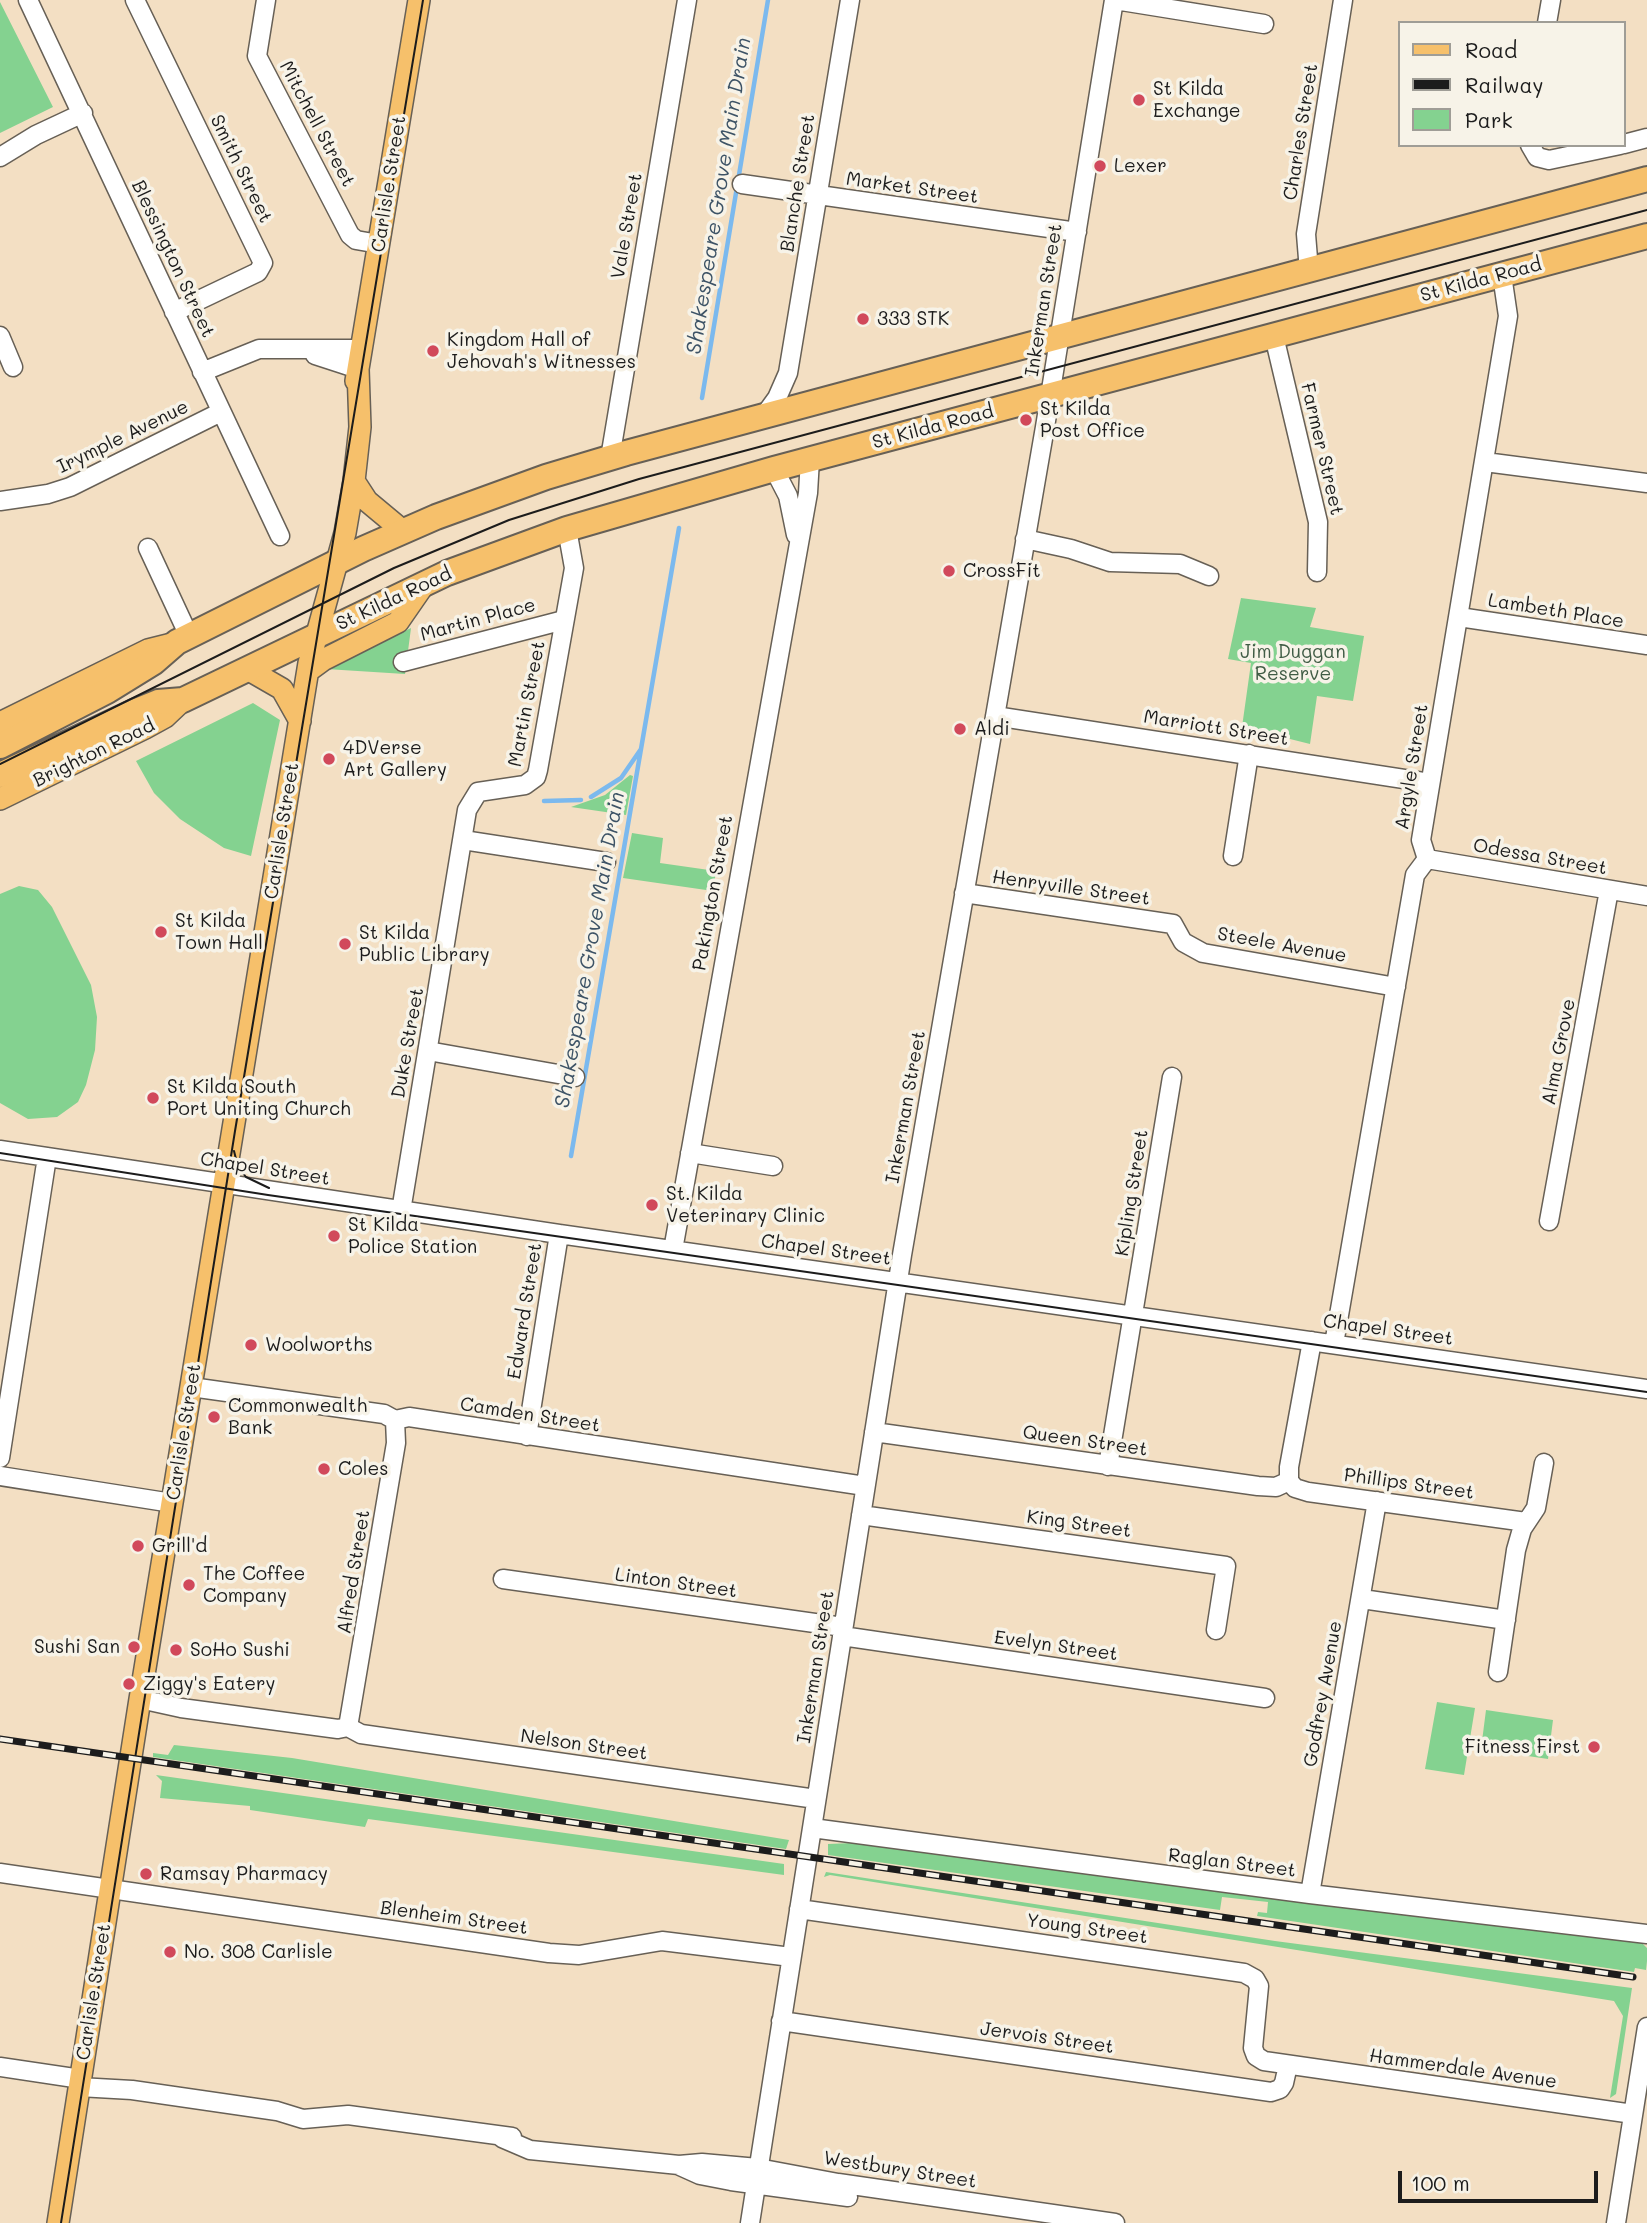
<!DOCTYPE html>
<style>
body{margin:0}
#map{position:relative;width:1647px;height:2223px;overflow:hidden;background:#f3dfc3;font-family:Mali,sans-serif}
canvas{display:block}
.legend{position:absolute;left:1398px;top:21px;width:228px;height:126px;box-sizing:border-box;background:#f7f3e8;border:2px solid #9f9d96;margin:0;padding:9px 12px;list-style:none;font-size:21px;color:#1c1c1c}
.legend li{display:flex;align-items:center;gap:14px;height:35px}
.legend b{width:35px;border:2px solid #9f9d96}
.scale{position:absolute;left:1398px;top:2171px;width:200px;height:32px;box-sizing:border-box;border:4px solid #1c1c1c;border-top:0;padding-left:9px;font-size:21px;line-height:24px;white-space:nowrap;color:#1c1c1c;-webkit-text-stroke:5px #f7f3e8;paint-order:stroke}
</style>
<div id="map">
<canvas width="1647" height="2223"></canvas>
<ul class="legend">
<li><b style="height:9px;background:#f6c06b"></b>Road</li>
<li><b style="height:9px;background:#1c1c1c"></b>Railway</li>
<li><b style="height:19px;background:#84d290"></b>Park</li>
</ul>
<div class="scale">100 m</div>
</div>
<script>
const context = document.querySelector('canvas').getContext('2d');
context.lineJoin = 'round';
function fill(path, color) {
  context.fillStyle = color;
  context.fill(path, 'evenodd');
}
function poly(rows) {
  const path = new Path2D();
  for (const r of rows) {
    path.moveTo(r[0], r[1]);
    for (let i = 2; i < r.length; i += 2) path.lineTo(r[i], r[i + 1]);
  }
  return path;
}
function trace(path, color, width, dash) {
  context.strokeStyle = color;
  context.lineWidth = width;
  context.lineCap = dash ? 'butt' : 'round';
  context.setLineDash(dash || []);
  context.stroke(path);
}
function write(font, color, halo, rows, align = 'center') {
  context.font = font + ' Mali,sans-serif';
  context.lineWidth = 7;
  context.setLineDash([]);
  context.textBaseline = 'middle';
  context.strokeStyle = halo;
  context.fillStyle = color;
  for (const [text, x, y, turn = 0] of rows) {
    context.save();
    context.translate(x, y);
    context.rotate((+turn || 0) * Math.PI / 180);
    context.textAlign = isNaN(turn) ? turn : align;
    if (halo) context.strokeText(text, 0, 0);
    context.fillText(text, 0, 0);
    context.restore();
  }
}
fill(poly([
 [0,2,53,107,0,133],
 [1241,598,1316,608,1310,627,1364,636,1353,701,1317,696,1310,744,1242,727,1251,663,1228,659],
 [411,628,405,674,326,669,342,661],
 [253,703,280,720,251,856,224,848,180,819,154,793,136,761],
 [630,775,633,776,626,815,571,807,605,795],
 [632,833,663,838,660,863,716,871,713,891,623,878],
 [19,886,38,890,52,907,91,985,97,1017,95,1050,86,1085,78,1102,57,1117,28,1119,0,1103,0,894],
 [1437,1702,1475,1708,1464,1775,1425,1769],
 [1486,1710,1553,1720,1548,1759,1481,1749],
 [174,1745,292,1758,789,1840,786,1849,153,1757,153,1753,168,1755],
 [156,1775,784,1864,784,1875,368,1819,365,1827,250,1810,250,1806,160,1798,162,1781],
 [852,1843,1641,1942,1647,1948,1647,1961,1646,1970,1635,1968,1634,1972,1257,1916,1258,1912,1267,1913,1268,1902,1222,1897,1220,1910,828,1855,828,1844],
 [826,1872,1275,1941,1632,1988,1616,2094,1610,2098,1623,2016,1614,2001,830,1875,824,1877]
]), '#84d290');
trace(poly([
 [702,398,768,0],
 [591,797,621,778,641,749,679,528],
 [544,801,581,800],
 [571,1156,641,749]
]), '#7bb9ee', 4.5);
const minor = poly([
 [28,0,280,536],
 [135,0,263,263,258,272,174,312],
 [266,0,257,56,350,235,356,240,379,244],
 [1115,0,1264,24],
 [1547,23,1551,0],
 [1624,144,1647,138],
 [1530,145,1537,157,1549,160,1620,145],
 [0,157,36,135,83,113],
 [742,184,1077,232],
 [1309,271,1306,234,1343,0],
 [0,336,13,367],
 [1274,336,1318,522,1317,572],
 [315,355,358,369],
 [202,372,259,349,361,349],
 [764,416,777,398,788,373,850,0],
 [610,458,687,0],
 [1485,462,1647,483],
 [774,469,788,496,796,535],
 [0,501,48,494,70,487,221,412],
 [1025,539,1071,549,1110,562,1180,564,1209,576],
 [148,548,189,636],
 [1459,617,1647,645],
 [403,662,564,620],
 [995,716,1430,783],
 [463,840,606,862],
 [1233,856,1249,754],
 [1427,859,1647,896],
 [964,893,1173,924,1183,942,1203,953,1396,987],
 [428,1051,575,1077],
 [0,1150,559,1234,1647,1389],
 [690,1153,773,1166],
 [401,1211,467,810,478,792,525,785,536,777,538,770,574,568,567,529],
 [1549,1221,1609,890],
 [673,1250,808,493,810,459],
 [1334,1344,1415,875,1427,859,1421,840,1508,316,1502,275],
 [191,1387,384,1414,395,1420,409,1417,865,1486],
 [874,1432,1258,1486,1276,1487,1289,1481],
 [527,1436,559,1234],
 [0,1458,47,1157],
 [1108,1466,1172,1077],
 [0,1476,172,1503],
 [1289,1481,1295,1488,1308,1492,1526,1522],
 [1289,1481,1289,1467,1312,1341],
 [861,1515,1226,1566,1216,1630],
 [503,1579,843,1627],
 [1362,1599,1506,1620],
 [842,1636,1265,1698],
 [1498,1672,1516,1550,1522,1529,1536,1508,1544,1463],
 [140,1699,181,1708,338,1729,348,1727,396,1443,395,1420],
 [348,1727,361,1734,816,1799],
 [812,1828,1310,1894,1647,1934],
 [0,1873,549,1953,579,1955,662,1941,791,1957],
 [1310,1894,1377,1501],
 [799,1909,1244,1973,1255,1979,1259,1986,1253,2048,1256,2056,1264,2061,1633,2114],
 [781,2021,1271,2092,1280,2089,1284,2083,1288,2065],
 [0,2067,81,2079],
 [79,2087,132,2090,277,2111,303,2119,348,2115,512,2137],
 [502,2138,530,2150,679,2165,702,2163,758,2168,838,2183,1115,2223],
 [680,2166,700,2175,731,2181,848,2197],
 [750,2223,902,1255,1045,427,1114,0],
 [1616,2223,1647,2027]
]);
const major = poly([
 [356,381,419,0],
 [354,481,367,501,403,531],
 [249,670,282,689,300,721],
 [308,671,323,660,398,622,425,583],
 [0,723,148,650,176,643],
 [0,799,145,728,165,717,183,700],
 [58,2223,140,1699,309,663,345,533,354,481,360,427,358,369]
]);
const highway = poly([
 [0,746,107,691,154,662,177,642,363,549,436,517,546,477,626,453,1647,179],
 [0,775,136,711,158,702,183,700,447,573,567,529,774,469,1647,236]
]);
trace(minor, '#676056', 21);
trace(major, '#676056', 24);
trace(highway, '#676056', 28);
trace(minor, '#fff', 18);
trace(major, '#f6c06b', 21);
trace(highway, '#f6c06b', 24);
trace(poly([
 [0,764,394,568,509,520,639,479,1647,210],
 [234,1151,238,1167,246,1177,269,1188],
 [0,1153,268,1195,1647,1392],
 [61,2223,235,1131,423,0]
]), '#1c1c1c', 2);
const rail = poly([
 [0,1739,1633,1977]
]);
trace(rail, '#1c1c1c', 7);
trace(rail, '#f7f3e8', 4.5, [13]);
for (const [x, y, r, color] of [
 [1139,100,7,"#d1495b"],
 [1100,166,7,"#d1495b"],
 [863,319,7,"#d1495b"],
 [433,351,7,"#d1495b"],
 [1026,420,7,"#d1495b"],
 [949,571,7,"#d1495b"],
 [960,729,7,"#d1495b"],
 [329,759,7,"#d1495b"],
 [161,932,7,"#d1495b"],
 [345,944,7,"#d1495b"],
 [153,1098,7,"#d1495b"],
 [652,1205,7,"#d1495b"],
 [334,1236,7,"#d1495b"],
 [251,1345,7,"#d1495b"],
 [214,1417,7,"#d1495b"],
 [324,1469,7,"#d1495b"],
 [138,1546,7,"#d1495b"],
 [189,1585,7,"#d1495b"],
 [134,1647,7,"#d1495b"],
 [176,1650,7,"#d1495b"],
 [129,1684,7,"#d1495b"],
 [1594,1747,7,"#d1495b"],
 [146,1874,7,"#d1495b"],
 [170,1952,7,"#d1495b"]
]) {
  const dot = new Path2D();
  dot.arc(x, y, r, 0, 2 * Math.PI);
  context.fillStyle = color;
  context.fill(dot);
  trace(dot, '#f7f3e8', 2.5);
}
write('19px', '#1c1c1c', '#f7f3e8', [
 ["St Kilda",1153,89],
 ["Exchange",1153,111],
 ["Lexer",1114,166],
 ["333 STK",877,319],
 ["Kingdom Hall of",447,340],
 ["Jehovah's Witnesses",447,362],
 ["St Kilda",1040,409],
 ["Post Office",1040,431],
 ["CrossFit",963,571],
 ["Aldi",974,729],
 ["4DVerse",343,748],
 ["Art Gallery",343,770],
 ["St Kilda",175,921],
 ["Town Hall",175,943],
 ["St Kilda",359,933],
 ["Public Library",359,955],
 ["St Kilda South",167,1087],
 ["Port Uniting Church",167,1109],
 ["St. Kilda",666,1194],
 ["Veterinary Clinic",666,1216],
 ["St Kilda",348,1225],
 ["Police Station",348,1247],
 ["Woolworths",265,1345],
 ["Commonwealth",228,1406],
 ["Bank",228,1428],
 ["Coles",338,1469],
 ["Grill'd",152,1546],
 ["The Coffee",203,1574],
 ["Company",203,1596],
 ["Sushi San",120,1647,"right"],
 ["SoHo Sushi",190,1650],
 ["Ziggy's Eatery",143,1684],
 ["Fitness First",1580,1747,"right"],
 ["Ramsay Pharmacy",160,1874],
 ["No. 308 Carlisle",184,1952]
], 'left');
write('19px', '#1c1c1c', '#f7f3e8', [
 ["Mitchell Street",317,124,62],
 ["Charles Street",1301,132,-81],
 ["Smith Street",241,169,64],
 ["Blanche Street",798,183,-81],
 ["Carlisle Street",389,184,-81],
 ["Market Street",912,188,8],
 ["Vale Street",627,226,-80],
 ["Blessington Street",173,259,65],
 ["St Kilda Road",1481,280,-15],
 ["Inkerman Street",1044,300,-81],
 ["St Kilda Road",933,427,-15],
 ["Irymple Avenue",123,437,-26],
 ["Farmer Street",1322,449,77],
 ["St Kilda Road",394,599,-25],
 ["Lambeth Place",1556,611,9],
 ["Martin Place",478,620,-15],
 ["Martin Street",527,704,-79],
 ["Marriott Street",1216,728,9],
 ["Brighton Road",94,753,-26],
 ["Argyle Street",1412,767,-81],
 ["Carlisle Street",282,831,-81],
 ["Odessa Street",1540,857,10],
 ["Henryville Street",1071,888,8],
 ["Pakington Street",713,893,-80],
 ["Steele Avenue",1282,945,10],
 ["Duke Street",408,1043,-80],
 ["Alma Grove",1559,1052,-79],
 ["Inkerman Street",906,1107,-80],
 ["Chapel Street",265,1169,9],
 ["Kipling Street",1132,1193,-81],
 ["Chapel Street",826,1250,8],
 ["Edward Street",525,1311,-81],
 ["Chapel Street",1388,1330,8],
 ["Camden Street",530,1415,9],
 ["Carlisle Street",184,1432,-81],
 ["Queen Street",1085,1441,8],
 ["Phillips Street",1409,1484,8],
 ["King Street",1079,1524,8],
 ["Alfred Street",354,1572,-81],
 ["Linton Street",676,1583,8],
 ["Evelyn Street",1056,1646,8],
 ["Inkerman Street",816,1667,-81],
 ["Godfrey Avenue",1323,1694,-80],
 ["Nelson Street",584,1745,8],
 ["Raglan Street",1232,1863,7],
 ["Blenheim Street",454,1918,8],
 ["Young Street",1087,1929,8],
 ["Carlisle Street",94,1992,-81],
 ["Jervois Street",1047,2038,8],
 ["Hammerdale Avenue",1463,2069,8],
 ["Westbury Street",900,2170,9]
]);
write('19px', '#405c45', '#f7f3e8', [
 ["Jim Duggan",1293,652],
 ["Reserve",1293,674]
]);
write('italic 21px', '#3d5366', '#f7f3e8', [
 ["Shakespeare Grove Main Drain",719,196,-81],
 ["Shakespeare Grove Main Drain",590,950,-80]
]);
</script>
